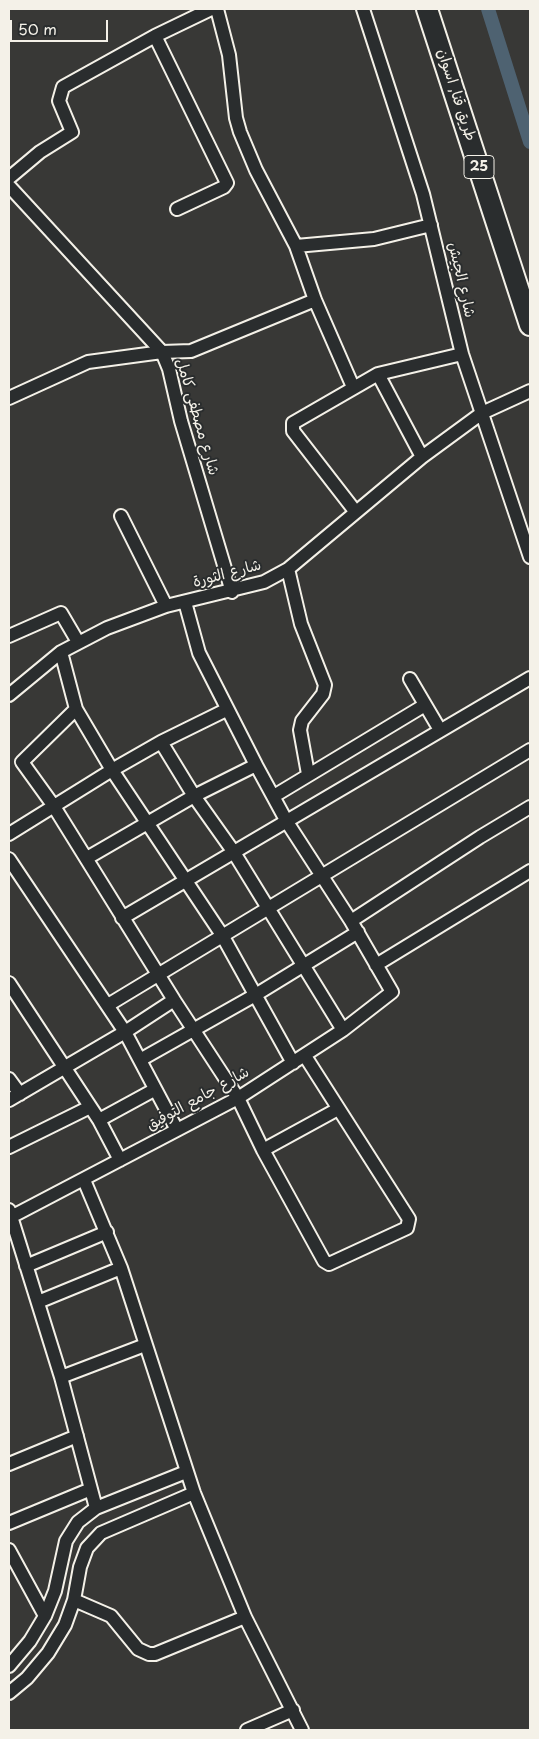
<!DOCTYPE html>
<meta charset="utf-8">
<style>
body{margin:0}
#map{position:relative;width:539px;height:1739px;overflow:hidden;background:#383836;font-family:"Playpen Sans",sans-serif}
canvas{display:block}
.frame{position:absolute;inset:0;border:10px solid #f4f1e8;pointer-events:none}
.scale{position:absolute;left:10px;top:20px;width:98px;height:22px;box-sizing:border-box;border:2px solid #f4f1e8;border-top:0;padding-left:6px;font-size:15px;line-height:18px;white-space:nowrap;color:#f4f1e8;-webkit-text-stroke:4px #2a2d2e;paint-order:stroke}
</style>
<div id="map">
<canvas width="539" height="1739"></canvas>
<div class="frame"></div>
<div class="scale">50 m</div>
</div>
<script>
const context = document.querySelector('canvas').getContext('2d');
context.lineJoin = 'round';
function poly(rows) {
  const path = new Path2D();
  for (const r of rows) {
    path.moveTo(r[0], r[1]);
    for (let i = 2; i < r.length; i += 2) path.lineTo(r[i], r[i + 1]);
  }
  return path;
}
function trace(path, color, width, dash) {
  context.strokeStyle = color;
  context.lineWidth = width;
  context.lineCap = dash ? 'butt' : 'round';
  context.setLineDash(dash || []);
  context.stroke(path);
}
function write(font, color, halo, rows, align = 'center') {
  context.font = font + ' "Playpen Sans","Playpen Sans Arabic",sans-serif';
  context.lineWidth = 4;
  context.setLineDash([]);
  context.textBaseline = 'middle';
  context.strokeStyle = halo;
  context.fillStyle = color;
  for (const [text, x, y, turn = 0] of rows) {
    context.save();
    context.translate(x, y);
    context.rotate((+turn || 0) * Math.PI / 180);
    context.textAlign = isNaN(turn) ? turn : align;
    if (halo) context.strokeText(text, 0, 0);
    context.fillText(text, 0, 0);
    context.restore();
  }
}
trace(poly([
 [488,9,530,142]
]), '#4e6271', 14);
const minor = poly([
 [217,9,229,55,236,118,240,132,256,170,296,246,315,300,353,387],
 [363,9,423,194,462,354,530,557],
 [155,36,227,183,224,187,177,209],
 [9,178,40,152,72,132,59,101,63,87,155,36,211,9],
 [9,186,162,352,169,369,181,421,232,592],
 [296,246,374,239,431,225],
 [378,374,462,354],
 [9,398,88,362,162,352,191,351,315,300],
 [355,511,293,431,293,423,378,374,422,457],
 [121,516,166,606],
 [288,569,301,624,325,685,323,694,302,721,300,730,308,774],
 [9,636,61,613,78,642],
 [61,652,76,709,112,770,222,935,293,1063],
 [410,679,440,730],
 [9,695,61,652,107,628,166,606,264,582,288,569,422,457,482,413,530,391],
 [76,709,22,762,53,805,174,1000,238,1098,263,1150,324,1261,329,1264,407,1228,409,1219,305,1056],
 [161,742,194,796,233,851,343,1030],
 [274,796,425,705],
 [9,834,112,770,161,742,226,710],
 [87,858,194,796,256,765],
 [9,859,125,1032,177,1130],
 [122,918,530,678],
 [351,921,480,837,530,807],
 [376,965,530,871],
 [9,983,99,1120,154,1090],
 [108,1005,530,750],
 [140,1060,257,994,358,932],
 [9,1079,20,1094],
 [9,1100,125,1032,174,1000],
 [99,1120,120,1160],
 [9,1147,90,1107],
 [263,1150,338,1109],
 [84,1180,121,1268,194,1493,245,1617,302,1730],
 [9,1210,61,1377,96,1508],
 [9,1218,238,1098,343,1030,392,992,351,921,287,822,256,765,199,653,185,602],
 [26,1266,107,1232],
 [38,1302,121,1268],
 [61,1377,145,1345],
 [9,1464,77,1436],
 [9,1523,91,1489],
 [9,1550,45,1616],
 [74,1600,111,1616,138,1649,149,1654,155,1654,245,1617],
 [9,1666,30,1641,45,1616,55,1591,66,1541,78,1522,96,1508,186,1472],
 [9,1693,27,1678,48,1653,65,1625,74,1600,80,1567,87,1548,101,1533,194,1493],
 [247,1730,293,1710]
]);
const trunk = poly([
 [427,9,530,325]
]);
trace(minor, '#f4f1e8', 16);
trace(trunk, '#f4f1e8', 24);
trace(minor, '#2a2d2e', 12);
trace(trunk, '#2a2d2e', 20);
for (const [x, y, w] of [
 [479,167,30]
]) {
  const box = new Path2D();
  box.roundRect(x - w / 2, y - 11.5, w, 23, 4);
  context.fillStyle = '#2a2d2e';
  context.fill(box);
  trace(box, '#f4f1e8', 1);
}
write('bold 14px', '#f4f1e8', null, [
 ["25",479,167]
]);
write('15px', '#f4f1e8', '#2a2d2e', [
 ["طريق قنا, اسوان",456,95,72],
 ["شارع الجيش",461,280,77],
 ["شارع مصطفى كامل",197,417,74],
 ["شارع الثورة",227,574,-15],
 ["شارع جامع التوفيق",198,1099,-29]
]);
</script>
